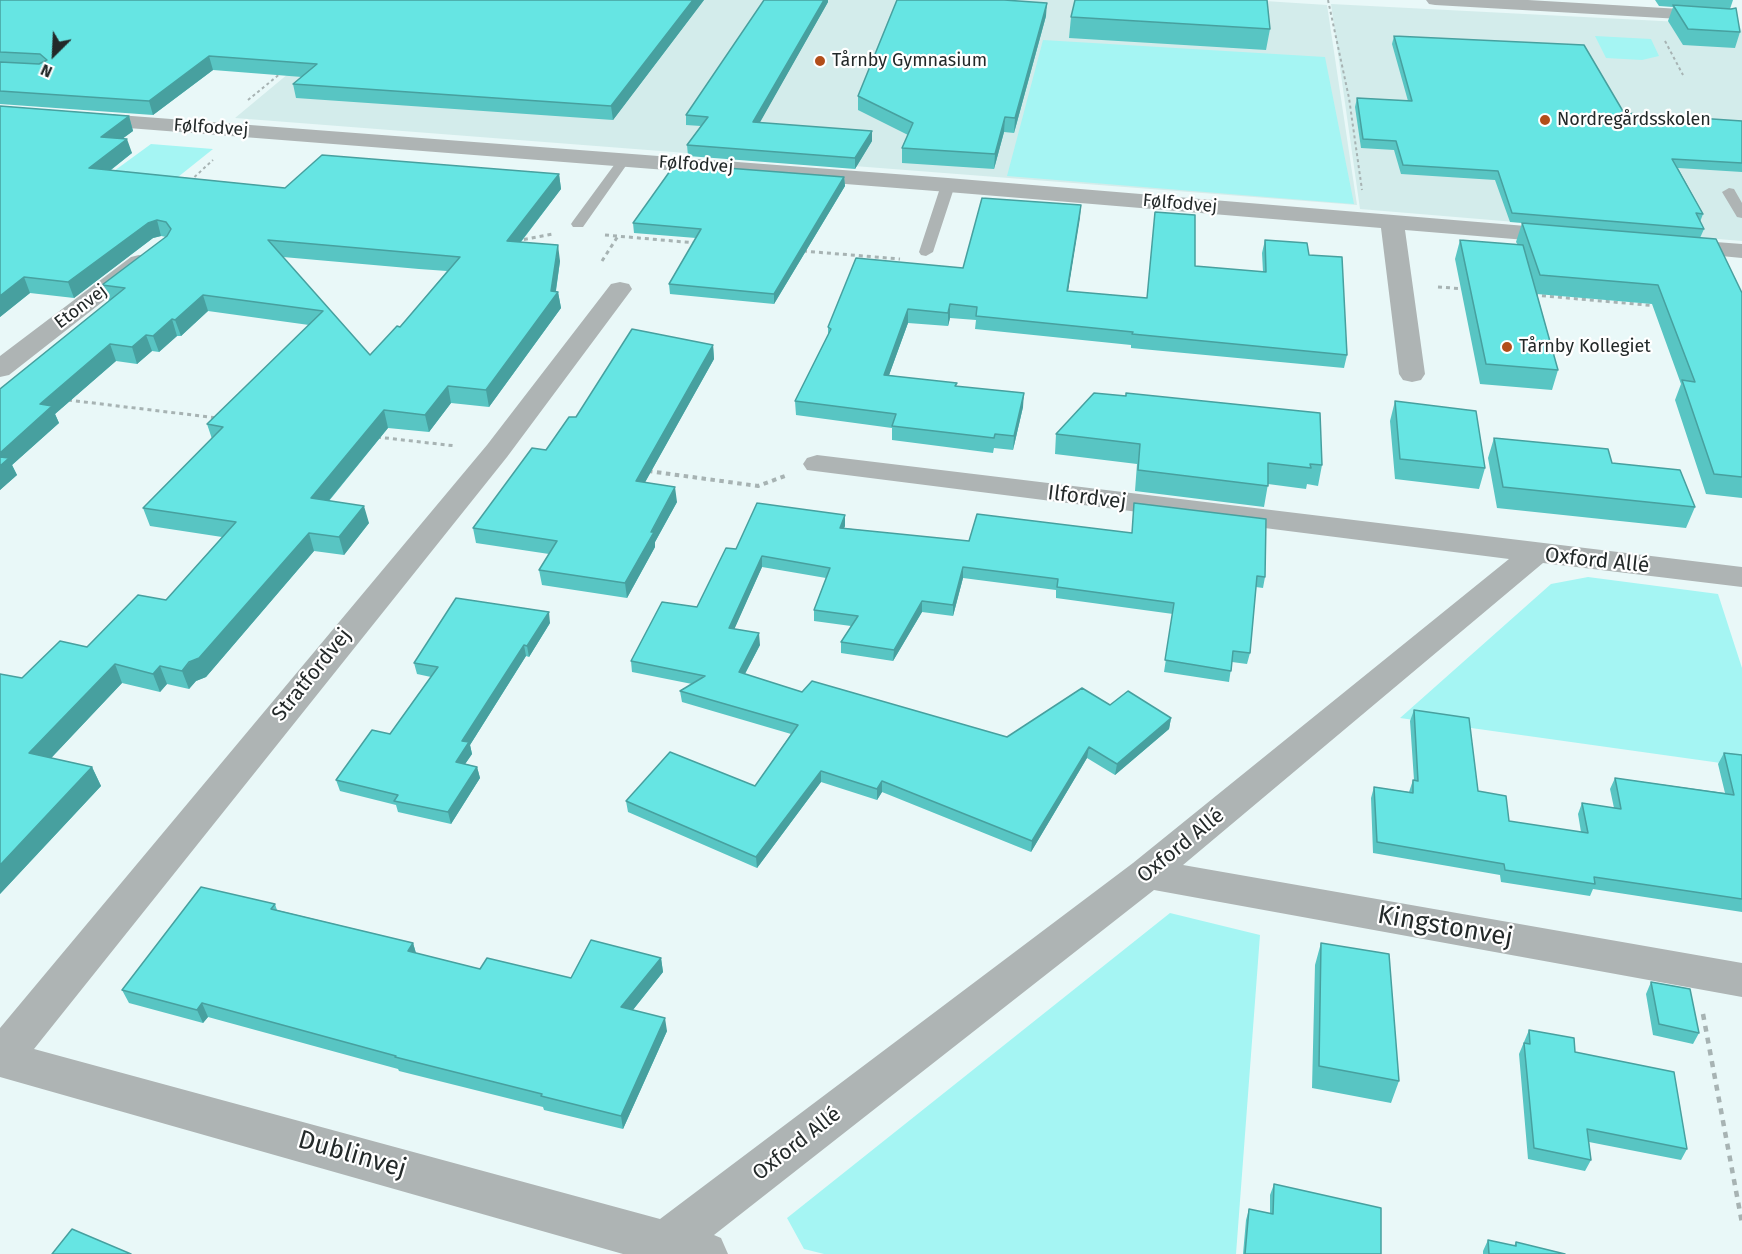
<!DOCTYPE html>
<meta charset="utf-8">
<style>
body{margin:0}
#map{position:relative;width:1742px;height:1254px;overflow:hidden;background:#e9f8f8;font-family:"Fira Sans",sans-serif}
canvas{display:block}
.north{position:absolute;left:24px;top:24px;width:60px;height:60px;-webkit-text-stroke:4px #fff;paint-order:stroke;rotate:204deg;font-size:16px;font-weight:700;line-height:24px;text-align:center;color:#232929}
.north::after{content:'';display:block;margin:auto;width:21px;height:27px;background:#232929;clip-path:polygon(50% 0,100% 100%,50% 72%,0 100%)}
</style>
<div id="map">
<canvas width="1742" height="1254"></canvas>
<div class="north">N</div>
</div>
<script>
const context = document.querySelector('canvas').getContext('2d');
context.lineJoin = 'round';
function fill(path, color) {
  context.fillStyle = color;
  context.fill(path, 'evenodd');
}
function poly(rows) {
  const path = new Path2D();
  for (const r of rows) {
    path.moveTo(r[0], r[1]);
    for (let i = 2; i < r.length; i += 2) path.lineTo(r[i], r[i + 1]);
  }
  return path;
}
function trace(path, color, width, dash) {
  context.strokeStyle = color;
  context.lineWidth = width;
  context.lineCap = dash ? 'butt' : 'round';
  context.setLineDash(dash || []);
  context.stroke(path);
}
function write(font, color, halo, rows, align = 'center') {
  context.font = font + ' "Fira Sans",sans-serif';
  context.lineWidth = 4.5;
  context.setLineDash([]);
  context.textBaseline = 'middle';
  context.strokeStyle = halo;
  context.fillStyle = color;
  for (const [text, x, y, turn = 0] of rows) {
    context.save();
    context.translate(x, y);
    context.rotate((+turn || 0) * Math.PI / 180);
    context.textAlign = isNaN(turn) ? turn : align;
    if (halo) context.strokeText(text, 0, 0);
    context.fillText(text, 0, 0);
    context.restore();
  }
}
fill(poly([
 [377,0,1249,0,1327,5,1357,205,235,118],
 [1331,4,1739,25,1742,31,1742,241,1360,209]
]), '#d3eceb');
fill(poly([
 [1595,36,1651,39,1659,56,1642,60,1606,58],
 [1043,40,1325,57,1354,204,1007,176],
 [151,144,213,149,168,185,103,179],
 [1588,577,1718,594,1742,668,1742,766,1400,718,1551,584],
 [1170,913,1260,935,1236,1254,824,1254,804,1249,787,1218]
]), '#a5f5f3');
trace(poly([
 [1328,0,1349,98,1362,190],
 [1665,41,1683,75],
 [248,100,281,73],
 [190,181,213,160]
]), '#a7b3b3', 2, [3, 3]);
trace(poly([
 [605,235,696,243],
 [516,241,553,234],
 [803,251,900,259],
 [602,261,618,236],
 [1438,287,1466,289],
 [1534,295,1658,306],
 [68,400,218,418],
 [377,437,456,446]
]), '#a7b3b3', 3, [4, 4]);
trace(poly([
 [648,471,758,486,785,476]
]), '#a7b3b3', 4, [4.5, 4.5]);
trace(poly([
 [1703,1014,1742,1223]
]), '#a7b3b3', 4.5, [6, 6]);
fill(poly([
 [624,156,630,160,583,227,573,227,571,224,573,221,620,157,624,156],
 [948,181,955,185,933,252,926,256,921,255,919,252,941,185,948,181],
 [1729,188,1734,189,1742,203,1742,218,1737,217,1722,192,1729,188]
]), '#aeb4b4');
fill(poly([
 [1426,0,1528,0,1715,11,1721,12,1724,16,1721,20,1715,21,1435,5,1429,4,1426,0],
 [0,106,948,178,1562,229,1570,231,1574,236,1570,241,1562,243,1405,230,1425,374,1421,380,1412,382,1403,380,1399,374,1381,228,948,192,0,118,0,106],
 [1676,239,1742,244,1742,258,1668,251,1664,246,1668,241,1676,239],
 [139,255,147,257,151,262,147,267,9,375,0,377,0,356,131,257,139,255],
 [620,282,629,284,632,289,507,457,34,1049,660,1219,1133,863,1509,559,807,470,803,464,807,458,817,455,1742,567,1742,587,1543,563,1183,865,1742,963,1742,997,1154,890,714,1235,721,1238,728,1254,623,1254,0,1077,0,1028,487,445,611,284,620,282]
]), '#aeb4b4');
fill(poly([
 [0,0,704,0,613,120,296,98,293,84,302,77,213,70,153,115,0,104],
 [824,0,828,0,828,2,759,123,872,141,855,169,688,156,687,145,701,126,686,125,686,115],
 [1655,0,1733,0,1730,9,1740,32,1735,48,1683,45,1668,21,1673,7,1659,6],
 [1046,16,1014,133,1004,132,994,169,902,163,902,148,908,135,858,110,858,96],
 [1071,17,1270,29,1266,50,1069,38],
 [1394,36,1624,113,1742,121,1742,172,1678,168,1703,214,1700,222,1704,229,1700,238,1742,293,1742,498,1706,494,1675,400,1681,384,1652,304,1537,294,1558,370,1552,390,1480,384,1455,259,1460,240,1518,245,1516,242,1522,223,1510,222,1495,180,1401,174,1394,150,1361,148,1355,107,1357,98,1408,101,1392,44],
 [0,106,129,116,133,131,123,138,132,153,111,170,285,188,559,174,561,189,521,242,560,261,556,291,558,292,561,308,489,407,451,403,429,432,388,428,329,501,369,523,344,555,314,551,206,677,196,681,189,689,167,684,160,692,122,683,51,758,92,767,101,786,0,894,22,678,87,647,166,600,222,537,150,526,143,508,212,439,207,424,309,325,208,311,181,336,177,336,159,352,152,351,137,364,116,361,55,414,59,423,12,465,17,475,0,490,0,389,108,302,102,285,166,237,161,236,153,238,74,298,30,293,0,317],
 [283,257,419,269,447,271,400,327,370,355],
 [844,177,845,186,774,304,670,294,669,284,696,238,634,233,633,223],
 [1081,205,1068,291,1147,298,1195,266,1263,272,1262,253,1265,240,1309,255,1347,355,1344,368,1131,348,1131,345,975,329,976,320,950,318,948,326,908,323,889,375,956,386,1023,407,1013,450,994,448,993,453,892,440,892,428,796,415,795,401,828,335,828,327,963,268],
 [713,345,714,359,645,482,677,502,655,542,655,547,627,598,542,585,539,570,549,554,476,543,473,528,576,417],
 [1395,401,1485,468,1479,489,1395,479,1390,421],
 [1056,434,1322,465,1318,486,1307,484,1306,489,1268,484,1264,507,1135,491,1137,464,1055,454],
 [1494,438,1612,463,1695,507,1686,528,1497,508,1488,458],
 [845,526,844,528,1265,577,1263,588,1256,587,1250,653,1247,664,1232,662,1229,682,1164,672,1173,614,1056,598,1056,590,963,578,953,616,922,612,893,661,841,653,841,642,851,626,814,621,814,610,826,578,762,567,734,629,760,645,745,674,802,692,1007,737,1110,705,1171,718,1169,729,1115,775,1087,758,1031,852,882,792,877,800,821,782,757,868,628,812,626,801,755,786,791,734,682,702,680,691,692,684,632,672,631,661,697,607,736,549],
 [550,623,529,657,526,656,470,745,472,754,465,764,477,767,480,778,451,824,398,812,396,805,340,791,336,780,390,734,431,677,417,674,414,663],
 [1414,710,1478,791,1509,821,1581,832,1578,814,1582,803,1614,808,1610,789,1615,778,1725,793,1718,764,1724,753,1742,755,1742,912,1593,889,1590,896,1501,882,1500,875,1373,853,1371,798,1374,787,1409,792,1413,780,1414,780,1410,721],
 [275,904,277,910,413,943,416,953,480,969,571,978,661,958,663,972,633,1010,667,1031,623,1129,544,1110,543,1107,399,1071,398,1069,208,1017,203,1023,129,1003,122,990],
 [1321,943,1399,1081,1391,1103,1312,1088,1315,965],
 [1651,982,1699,1033,1693,1044,1653,1035,1646,994],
 [1529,1030,1575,1052,1687,1149,1681,1160,1589,1142,1591,1160,1585,1171,1528,1159,1519,1054],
 [1274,1184,1381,1254,1243,1254,1246,1220,1249,1209,1270,1214,1270,1195],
 [1488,1240,1514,1246,1516,1242,1565,1254,1483,1254,1483,1251]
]), '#58c5c3');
fill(poly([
 [693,0,704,0,613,120,611,106],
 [824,0,828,0,828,2,754,133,753,122],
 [1047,3,1046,16,1014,133,1015,118],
 [209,56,213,70,153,115,149,101],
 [129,116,133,131,106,151,101,137],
 [1005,117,1004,132,994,169,995,154],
 [872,131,872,141,855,169,855,158],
 [127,139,132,153,94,183,89,168],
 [559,174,561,189,509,257,507,241],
 [844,177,845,186,774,304,774,294],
 [1081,205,1080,218,1066,304,1067,291],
 [157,220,161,236,153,238,74,298,68,282,148,223],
 [558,245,560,261,555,296,558,292,561,308,489,407,486,390,551,291],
 [24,277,30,293,0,317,0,296],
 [203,295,208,311,181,336,175,320],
 [950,304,950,318,948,326,948,313],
 [908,309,908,323,884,389,884,375],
 [172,319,177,336,159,352,153,336],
 [146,335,152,351,137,364,132,347],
 [110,344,116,361,55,414,59,423,12,465,17,475,0,490,0,453,40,404],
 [713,345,714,359,638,495,636,481],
 [448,386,451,403,429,432,425,415],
 [1024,393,1023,407,1013,450,1014,436],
 [384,410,388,428,316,516,311,498],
 [675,487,677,502,655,542,655,547,627,598,625,583],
 [364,506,369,523,344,555,339,537],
 [845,515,845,526,840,538,840,528],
 [309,533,314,551,206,677,196,681,189,689,182,671],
 [762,556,762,567,730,639,729,628],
 [963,567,963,578,953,616,953,605],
 [922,601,922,612,893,661,894,650],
 [549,612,550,623,529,657,527,646],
 [759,633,760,645,740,683,739,672],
 [524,645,526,656,470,745,472,754,459,773,456,762,462,741],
 [115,664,122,683,38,772,29,753],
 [160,666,167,684,160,692,153,674],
 [1171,718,1169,729,1115,775,1117,764],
 [1089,747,1087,758,1031,852,1032,841],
 [92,767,101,786,0,894,0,865],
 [477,767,480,778,451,824,448,812],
 [821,771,821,782,757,868,756,857],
 [882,781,882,792,877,800,877,789],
 [413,943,417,957,408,951],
 [661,958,663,972,624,1021,621,1007],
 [202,1003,208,1017,203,1023,197,1010],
 [665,1018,667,1031,623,1129,621,1116]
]), '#47a09f');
const building = poly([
 [0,0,693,0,611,106,293,84,317,64,209,56,149,101,0,91,0,62,39,64,47,60,40,54,0,52,0,0],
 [764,0,824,0,753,122,872,131,855,158,687,145,708,117,686,115,764,0],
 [897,0,1004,0,1047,3,1015,118,1005,117,995,154,902,148,913,123,858,96,897,0],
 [1075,0,1267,0,1270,29,1071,17,1075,0],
 [1673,5,1731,9,1736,8,1740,32,1688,29,1673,5],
 [1394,36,1584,45,1624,113,1742,121,1742,163,1672,159,1703,214,1696,213,1704,229,1512,213,1498,171,1403,165,1396,141,1363,139,1357,98,1412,101,1394,36],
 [0,106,129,116,101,137,127,139,89,168,285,188,322,155,559,174,507,241,558,245,551,291,558,292,486,390,448,386,425,415,384,410,311,498,364,506,339,537,309,533,199,658,189,662,182,671,160,666,153,674,115,664,29,753,92,767,0,865,0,674,22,678,60,641,87,647,138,595,166,600,236,522,143,508,223,427,207,424,323,311,203,295,175,320,172,319,153,336,146,335,132,347,110,344,40,404,52,406,0,453,0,389,125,288,102,285,167,236,171,229,166,222,157,220,148,223,68,282,24,277,0,296,0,106],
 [268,240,460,257,400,327,397,326,370,355,268,240],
 [675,164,844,177,774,294,669,284,701,229,633,223,675,164],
 [982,198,1081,205,1067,291,1147,298,1155,212,1195,215,1195,266,1266,272,1265,240,1307,243,1309,255,1342,257,1347,355,1132,334,1133,332,976,316,977,307,950,304,948,313,908,309,884,375,957,383,955,386,1024,393,1014,436,995,434,994,438,892,426,896,414,795,401,831,329,828,327,856,258,963,268,982,198],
 [1522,223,1716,239,1742,293,1742,477,1714,474,1682,380,1695,382,1658,285,1540,275,1522,223],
 [1460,240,1523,245,1558,370,1486,364,1460,240],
 [632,329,713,345,636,481,675,487,651,532,654,532,625,583,539,570,557,541,473,528,532,448,546,450,569,417,576,417,632,329],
 [1094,393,1126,396,1126,393,1320,413,1322,465,1310,464,1311,468,1268,463,1268,486,1138,470,1140,444,1056,434,1094,393],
 [1395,401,1476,411,1485,468,1400,459,1395,401],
 [1494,438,1608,449,1612,463,1680,470,1695,507,1503,487,1494,438],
 [0,457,9,458,0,466,0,457],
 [757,503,845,515,840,528,969,541,977,514,1132,533,1134,503,1266,519,1265,577,1257,576,1250,653,1233,651,1231,671,1165,660,1174,603,1057,587,1058,579,963,567,953,605,922,601,894,650,841,642,858,616,814,610,830,568,762,556,729,628,759,633,739,672,802,692,812,681,1007,737,1082,688,1110,705,1128,691,1171,718,1117,764,1089,747,1032,841,882,781,877,789,821,771,756,857,626,801,670,752,755,786,798,725,680,691,705,676,631,661,662,602,697,607,726,548,736,549,757,503],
 [456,598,549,612,527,646,524,645,462,741,469,742,456,762,477,767,448,812,394,801,398,795,336,780,372,730,390,734,438,667,414,663,456,598],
 [1414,710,1469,718,1478,791,1506,796,1509,821,1588,833,1582,803,1621,809,1615,778,1734,795,1724,753,1742,755,1742,899,1594,877,1595,884,1505,870,1504,864,1377,842,1374,787,1413,793,1413,780,1418,781,1414,710],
 [201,887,275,904,271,909,413,943,408,951,480,969,487,958,571,978,591,940,661,958,621,1007,665,1018,621,1116,541,1096,542,1094,395,1057,396,1056,202,1003,197,1010,122,990,201,887],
 [1321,943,1389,954,1399,1081,1319,1066,1321,943],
 [1651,982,1690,989,1699,1033,1659,1024,1651,982],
 [1529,1030,1574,1038,1575,1052,1674,1072,1687,1149,1587,1129,1591,1160,1534,1148,1524,1043,1530,1044,1529,1030],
 [1274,1184,1381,1208,1381,1254,1245,1254,1249,1209,1273,1214,1274,1184],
 [72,1229,131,1254,52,1254,72,1229],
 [1488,1240,1516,1246,1516,1242,1565,1254,1489,1254,1488,1240]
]);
fill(building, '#66e5e3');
trace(building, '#47a09f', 1.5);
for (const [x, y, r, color] of [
 [820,61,6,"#b24e1a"],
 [1545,120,6,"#b24e1a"],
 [1507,347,6,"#b24e1a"]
]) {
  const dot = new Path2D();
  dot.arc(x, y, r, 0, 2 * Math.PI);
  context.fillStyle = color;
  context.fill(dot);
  trace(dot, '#fff', 2);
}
write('18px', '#232929', '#fff', [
 ["Tårnby Gymnasium",832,61],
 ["Nordregårdsskolen",1557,120],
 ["Tårnby Kollegiet",1519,347]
], 'left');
write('18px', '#232929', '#fff', [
 ["Følfodvej",211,128,4],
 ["Følfodvej",696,165,4],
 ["Følfodvej",1180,204,5],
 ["Etonvej",81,307,-37]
]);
write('21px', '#232929', '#fff', [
 ["Ilfordvej",1087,498,7],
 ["Oxford Allé",1597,561,6],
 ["Stratfordvej",312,675,-51],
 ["Oxford Allé",1181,846,-39],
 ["Oxford Allé",797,1144,-38]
]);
write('26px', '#232929', '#fff', [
 ["Kingstonvej",1445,927,10],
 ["Dublinvej",352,1155,16]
]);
</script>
